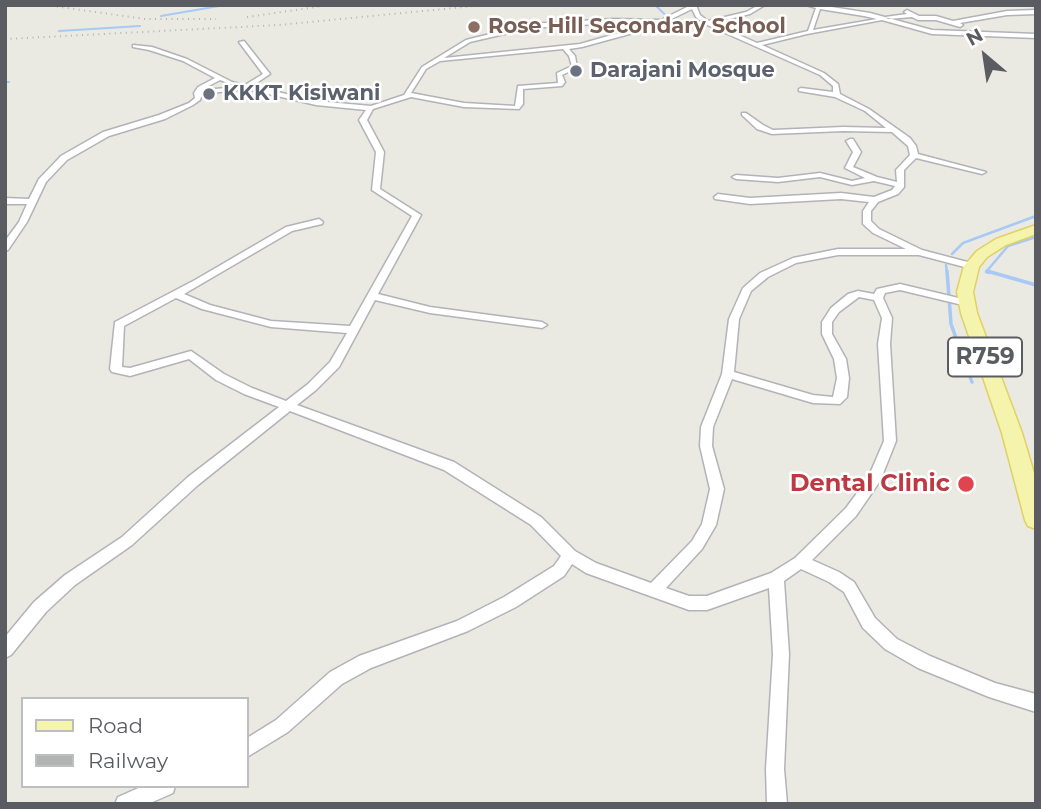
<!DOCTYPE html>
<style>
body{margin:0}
#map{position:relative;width:1041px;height:809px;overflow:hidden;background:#ebeae2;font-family:Montserrat,sans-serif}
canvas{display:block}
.frame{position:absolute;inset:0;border:7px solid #5a5c61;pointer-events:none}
.legend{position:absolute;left:21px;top:697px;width:228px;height:91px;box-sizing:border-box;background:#fff;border:2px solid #bdbec0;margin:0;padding:9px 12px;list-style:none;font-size:21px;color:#5a5c61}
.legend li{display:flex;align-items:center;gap:14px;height:35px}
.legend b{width:35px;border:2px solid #bdbec0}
.north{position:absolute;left:950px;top:21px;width:70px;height:70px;-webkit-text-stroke:5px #fff;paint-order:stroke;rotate:331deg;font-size:19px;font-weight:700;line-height:28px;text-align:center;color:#5a5c61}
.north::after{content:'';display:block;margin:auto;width:24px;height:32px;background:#5a5c61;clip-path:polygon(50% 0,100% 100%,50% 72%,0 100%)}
</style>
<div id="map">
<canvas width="1041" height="809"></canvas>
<div class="frame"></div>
<ul class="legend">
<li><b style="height:9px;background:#f5f4ac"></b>Road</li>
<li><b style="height:9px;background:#b2b3b3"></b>Railway</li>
</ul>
<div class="north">N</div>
</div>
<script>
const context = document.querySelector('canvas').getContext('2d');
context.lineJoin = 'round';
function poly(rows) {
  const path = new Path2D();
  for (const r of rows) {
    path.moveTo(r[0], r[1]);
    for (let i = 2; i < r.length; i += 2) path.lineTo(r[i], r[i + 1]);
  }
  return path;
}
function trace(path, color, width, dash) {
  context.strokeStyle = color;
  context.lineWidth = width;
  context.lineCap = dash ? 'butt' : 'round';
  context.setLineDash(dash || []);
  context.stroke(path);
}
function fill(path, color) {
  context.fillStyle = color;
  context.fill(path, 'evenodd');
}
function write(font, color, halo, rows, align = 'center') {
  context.font = font + ' Montserrat,sans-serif';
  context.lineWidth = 5;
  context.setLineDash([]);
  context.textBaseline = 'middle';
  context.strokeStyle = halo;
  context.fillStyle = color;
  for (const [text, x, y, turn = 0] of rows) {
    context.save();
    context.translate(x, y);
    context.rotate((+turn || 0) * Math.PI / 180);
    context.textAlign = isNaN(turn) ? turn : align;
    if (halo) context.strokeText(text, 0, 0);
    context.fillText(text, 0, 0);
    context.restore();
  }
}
trace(poly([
 [655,5,674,23],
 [1030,5,1036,7],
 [161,16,225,5],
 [59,31,140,26],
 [5,82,9,82]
]), '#a8c8f5', 2);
trace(poly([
 [952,254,963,243,1036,216],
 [946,265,947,273],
 [989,273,986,272,1008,246,1036,237]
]), '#a8c8f5', 2.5);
trace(poly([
 [947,271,951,324,972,382],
 [987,271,1036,285]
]), '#a8c8f5', 3.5);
const minor = poly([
 [691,5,696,5,700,15,708,21,746,12,759,5,765,5,750,14,712,23,757,43,808,31,816,8,806,5,819,5,870,13,932,30,1036,34,1036,38,932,34,882,20,807,34,762,45,824,73,838,84,840,94,869,109,910,138,916,146,918,154,986,172,982,174,916,158,904,170,904,187,898,194,878,202,871,211,871,221,879,229,922,250,975,264,975,268,972,269,919,255,838,255,796,263,768,277,751,291,739,319,734,372,813,395,833,397,837,378,834,359,822,334,822,322,831,308,848,294,858,291,874,294,877,289,900,284,971,301,971,305,967,306,900,290,885,293,883,298,892,318,890,344,896,441,880,481,856,516,812,560,839,572,854,582,875,618,897,639,930,656,995,683,1036,694,1036,712,989,697,918,668,885,649,863,628,844,592,829,582,801,569,784,581,789,654,784,769,787,804,767,804,766,769,773,654,769,588,707,610,689,610,586,573,572,564,564,576,516,607,468,631,371,668,342,684,288,732,247,757,247,738,276,720,330,672,359,656,457,621,504,597,554,566,561,556,531,525,444,470,290,411,198,485,132,545,75,585,46,612,11,655,5,658,5,637,34,602,65,575,122,537,188,477,279,407,244,394,216,380,189,359,130,376,112,372,110,369,115,322,195,280,286,227,319,219,323,222,322,224,292,231,184,294,210,305,271,321,350,326,412,216,372,190,376,152,359,120,366,110,316,105,247,89,202,94,200,100,193,105,165,119,109,136,67,160,46,182,27,222,8,250,5,251,5,241,19,222,27,204,5,204,5,198,29,199,39,179,61,156,103,132,159,115,189,103,195,98,194,93,198,87,215,78,183,61,149,50,133,47,133,45,152,47,187,59,232,82,245,85,263,74,239,42,244,41,270,74,252,86,316,101,371,106,404,95,422,67,466,40,530,24,613,19,661,20,691,5],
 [692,9,696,17,705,24,820,75,833,86,833,92,801,88,799,89,799,91,835,97,865,111,886,128,843,127,773,130,763,125,746,113,742,113,742,115,757,129,772,134,843,131,892,132,908,146,910,155,896,170,897,182,877,177,853,167,861,152,853,139,850,139,846,141,853,152,845,168,865,178,852,181,820,173,778,178,736,175,732,177,736,179,778,182,820,177,852,185,874,181,895,186,892,190,874,197,841,193,750,198,718,194,714,197,715,199,750,204,841,199,869,202,863,211,863,224,873,233,906,249,838,249,793,258,760,273,743,288,729,319,722,374,701,427,700,446,710,489,702,524,692,541,651,583,596,563,575,551,541,517,454,462,297,405,316,390,339,367,375,300,430,313,542,328,547,325,542,322,430,307,378,294,421,215,380,189,384,152,367,120,373,109,411,97,464,107,519,109,523,104,523,89,562,86,565,82,562,75,577,68,575,56,569,49,582,47,655,27,692,9],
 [820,9,864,16,877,19,813,30,820,9],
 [613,23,654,23,580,44,444,58,470,42,530,28,613,23],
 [563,49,569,56,572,66,557,73,558,83,518,86,515,106,464,103,411,93,426,69,440,61,563,49],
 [220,80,238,87,203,90,203,89,220,80],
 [859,297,874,300,882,318,878,344,884,441,868,478,846,508,795,558,771,573,707,596,689,596,666,588,702,549,716,525,724,489,712,446,713,427,732,379,813,403,840,404,847,397,849,378,846,359,832,334,832,322,839,312,859,297],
 [176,298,202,309,271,327,347,333,330,362,308,384,286,401,252,388,224,374,191,351,130,368,122,367,124,326,176,298],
 [907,10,919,16,936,16,953,21,1007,11,1036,10,1036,14,1007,15,960,23,963,25,960,27,936,20,918,20,912,17,888,19,885,17,907,14,904,12,907,10],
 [143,786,175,786,173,793,148,804,115,804,118,797,143,786]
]);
const primary = poly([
 [1036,225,1036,234,1006,245,987,257,979,267,973,292,977,313,1022,433,1036,480,1036,529,1028,526,1025,520,1002,433,961,313,957,292,964,266,977,251,996,239,1036,225]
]);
trace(minor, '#b2b3b8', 3);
trace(primary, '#e1d065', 3);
fill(minor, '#fff');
fill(primary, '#f5f4ac');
trace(poly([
 [46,5,145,19,216,19],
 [247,17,330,5],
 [5,39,279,25,485,5]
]), '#b2b3b3', 2, [1, 4.5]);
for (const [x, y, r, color] of [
 [474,27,7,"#8d6e63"],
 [576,71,7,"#6b7280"],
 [209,94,7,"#6b7280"],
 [966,484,9,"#e0444e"]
]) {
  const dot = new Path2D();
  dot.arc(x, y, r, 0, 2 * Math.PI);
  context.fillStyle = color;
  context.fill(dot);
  trace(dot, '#fff', 2.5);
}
write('bold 21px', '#785e54', '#fff', [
 ["Rose Hill Secondary School",488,27]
], 'left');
write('bold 21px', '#5b616d', '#fff', [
 ["Darajani Mosque",590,71],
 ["KKKT Kisiwani",223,94]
], 'left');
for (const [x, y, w] of [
 [985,357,74]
]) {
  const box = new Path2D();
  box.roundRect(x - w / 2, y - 19.5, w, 39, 5);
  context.fillStyle = '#fff';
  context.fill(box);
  trace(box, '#5a5c61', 2);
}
write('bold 23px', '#5a5c61', null, [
 ["R759",985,357]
]);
write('bold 24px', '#be3a42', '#fff', [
 ["Dental Clinic",950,484]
], 'right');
</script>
